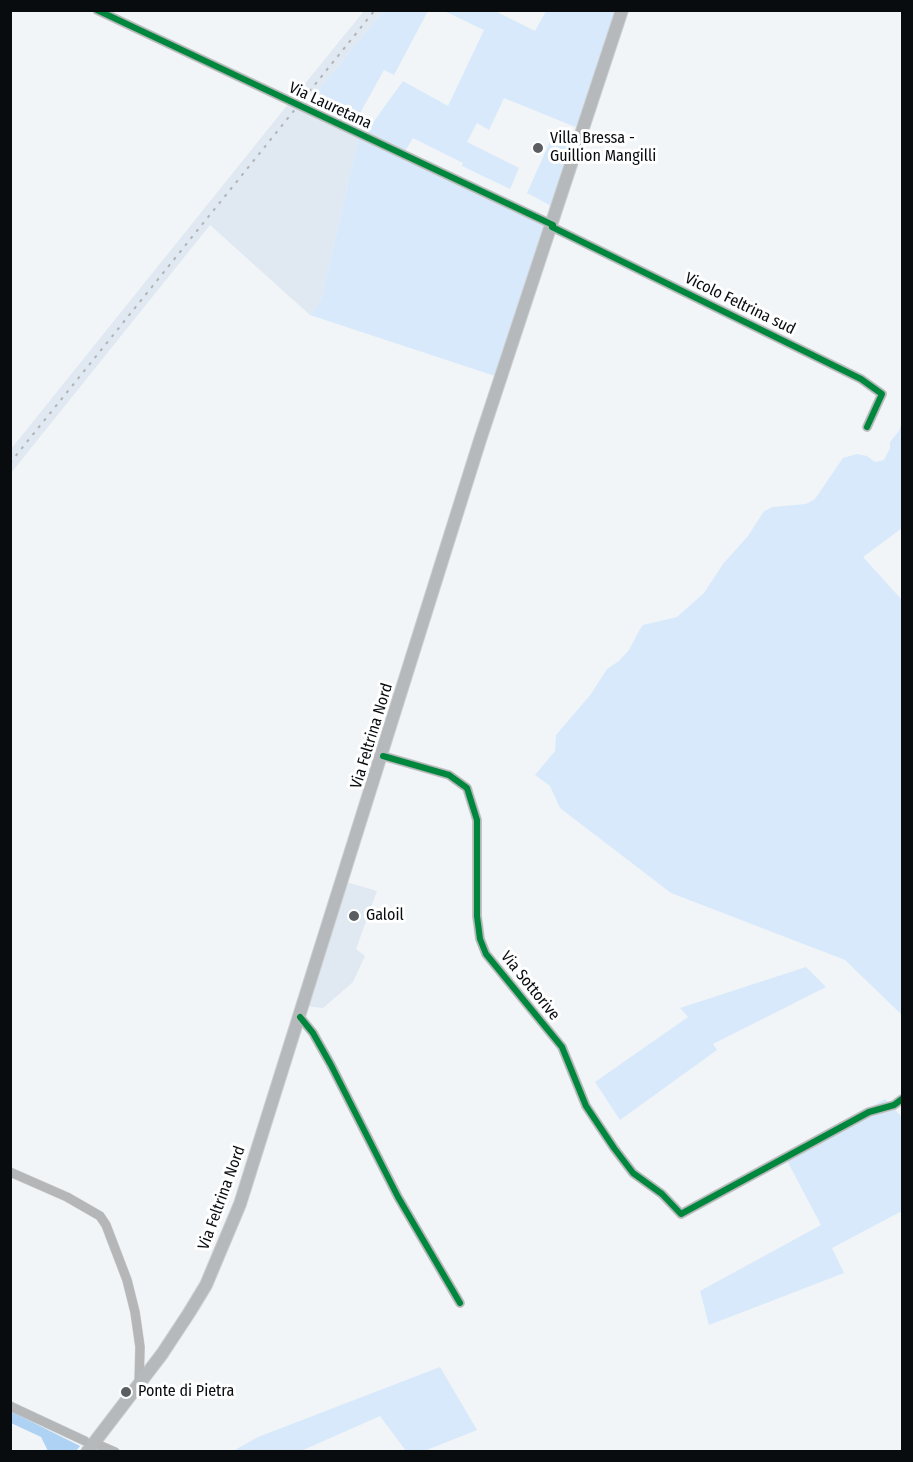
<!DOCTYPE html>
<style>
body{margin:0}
#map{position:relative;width:913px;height:1462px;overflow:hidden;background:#f1f5f8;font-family:"Fira Sans Condensed",sans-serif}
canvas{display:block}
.frame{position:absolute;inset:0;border:12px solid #090c0e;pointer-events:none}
</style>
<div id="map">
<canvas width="913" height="1462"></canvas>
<div class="frame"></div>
</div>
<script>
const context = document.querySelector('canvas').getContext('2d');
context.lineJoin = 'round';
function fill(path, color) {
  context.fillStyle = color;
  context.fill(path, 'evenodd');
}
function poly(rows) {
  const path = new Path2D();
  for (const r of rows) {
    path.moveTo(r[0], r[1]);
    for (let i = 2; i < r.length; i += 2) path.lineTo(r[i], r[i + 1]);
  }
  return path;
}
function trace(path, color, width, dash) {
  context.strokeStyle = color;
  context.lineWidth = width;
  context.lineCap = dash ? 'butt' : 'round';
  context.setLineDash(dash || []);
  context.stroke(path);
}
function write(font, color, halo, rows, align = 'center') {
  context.font = font + ' "Fira Sans Condensed",sans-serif';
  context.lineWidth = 6;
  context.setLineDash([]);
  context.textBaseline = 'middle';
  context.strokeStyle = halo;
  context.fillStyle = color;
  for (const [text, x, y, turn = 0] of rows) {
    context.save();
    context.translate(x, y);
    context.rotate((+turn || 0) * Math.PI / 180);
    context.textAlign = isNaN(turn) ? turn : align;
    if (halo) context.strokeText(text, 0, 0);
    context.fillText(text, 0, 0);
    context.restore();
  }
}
fill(poly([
 [364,11,383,11,309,102,295,96],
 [289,103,359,137,321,300,310,315,210,225,11,473,11,449],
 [346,882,377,891,356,949,365,956,353,982,323,1008,305,1006]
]), '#e0e8f1');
fill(poly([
 [383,11,428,11,394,75,384,70,354,124,309,102],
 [444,11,495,11,535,31,546,11,615,11,578,128,504,98,489,130,477,123,467,142,519,168,510,189,462,166,463,163,413,138,404,153,364,135,403,81,448,106,484,30],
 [359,137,546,225,495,376,310,315,321,300],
 [552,137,574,145,555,208,527,193],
 [902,422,902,528,863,557,902,600,902,1015,845,960,671,893,560,808,550,786,535,775,555,751,556,735,591,694,607,669,619,661,629,650,640,629,643,625,677,617,704,593,723,564,748,536,764,511,773,507,806,504,815,499,843,458,857,454,867,456,875,462,884,460,890,448,890,442,899,431],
 [806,967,826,987,713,1044,717,1050,620,1120,595,1082,688,1017,680,1008],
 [885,1099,902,1117,902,1211,832,1248,844,1273,709,1325,700,1291,821,1225,784,1155],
 [440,1367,477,1430,424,1451,406,1451,380,1416,301,1451,233,1451,258,1437]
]), '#d7e9fa');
fill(poly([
 [11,1411,48,1430,80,1446,76,1451,48,1451,41,1437,11,1423]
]), '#aed2f4');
const minor = poly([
 [97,10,553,225],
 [552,227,861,379,882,394,867,427],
 [383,756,449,775,467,788,477,820,477,916,480,939,486,954,562,1047,586,1106,614,1148,633,1173,662,1194,681,1214,869,1112,894,1105,902,1099],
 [300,1017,313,1033,331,1065,398,1197,460,1303],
 [10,1172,67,1197,100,1216,106,1225,127,1280,135,1312,140,1347,139,1385],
 [10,1406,85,1441],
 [94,1443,115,1452]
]);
const major = poly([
 [87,1452,162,1354,189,1313,206,1285,240,1204,480,440,622,10]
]);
trace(minor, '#cdd0d2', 10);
trace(major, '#cdd0d2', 14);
trace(minor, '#b5b6b7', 9);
trace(major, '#b6b9bc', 12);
trace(poly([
 [10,463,375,10]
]), '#b1b4b7', 2, [3, 6]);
trace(poly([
 [97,10,553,225],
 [552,227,861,379,882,394,867,427],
 [383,756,449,775,467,788,477,820,477,916,480,939,486,954,562,1047,586,1106,614,1148,633,1173,662,1194,681,1214,869,1112,894,1105,902,1099],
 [300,1017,313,1033,331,1065,398,1197,460,1303]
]), '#00873e', 6);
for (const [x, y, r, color] of [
 [538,148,6,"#5a5e60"],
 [354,916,6,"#5a5e60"],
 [126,1392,6,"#5a5e60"]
]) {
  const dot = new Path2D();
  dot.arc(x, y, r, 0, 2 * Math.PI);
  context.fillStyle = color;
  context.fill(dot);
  trace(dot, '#fff', 2);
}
write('16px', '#090c0e', '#fff', [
 ["Via Lauretana",330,106,25],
 ["Vicolo Feltrina sud",740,304,26],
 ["Via Feltrina Nord",372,736,-73],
 ["Via Sottorive",530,986,51],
 ["Via Feltrina Nord",222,1198,-70]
]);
write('16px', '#090c0e', '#fff', [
 ["Villa Bressa -",550,139],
 ["Guillion Mangilli",550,157],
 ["Galoil",366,916],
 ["Ponte di Pietra",138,1392]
], 'left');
</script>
